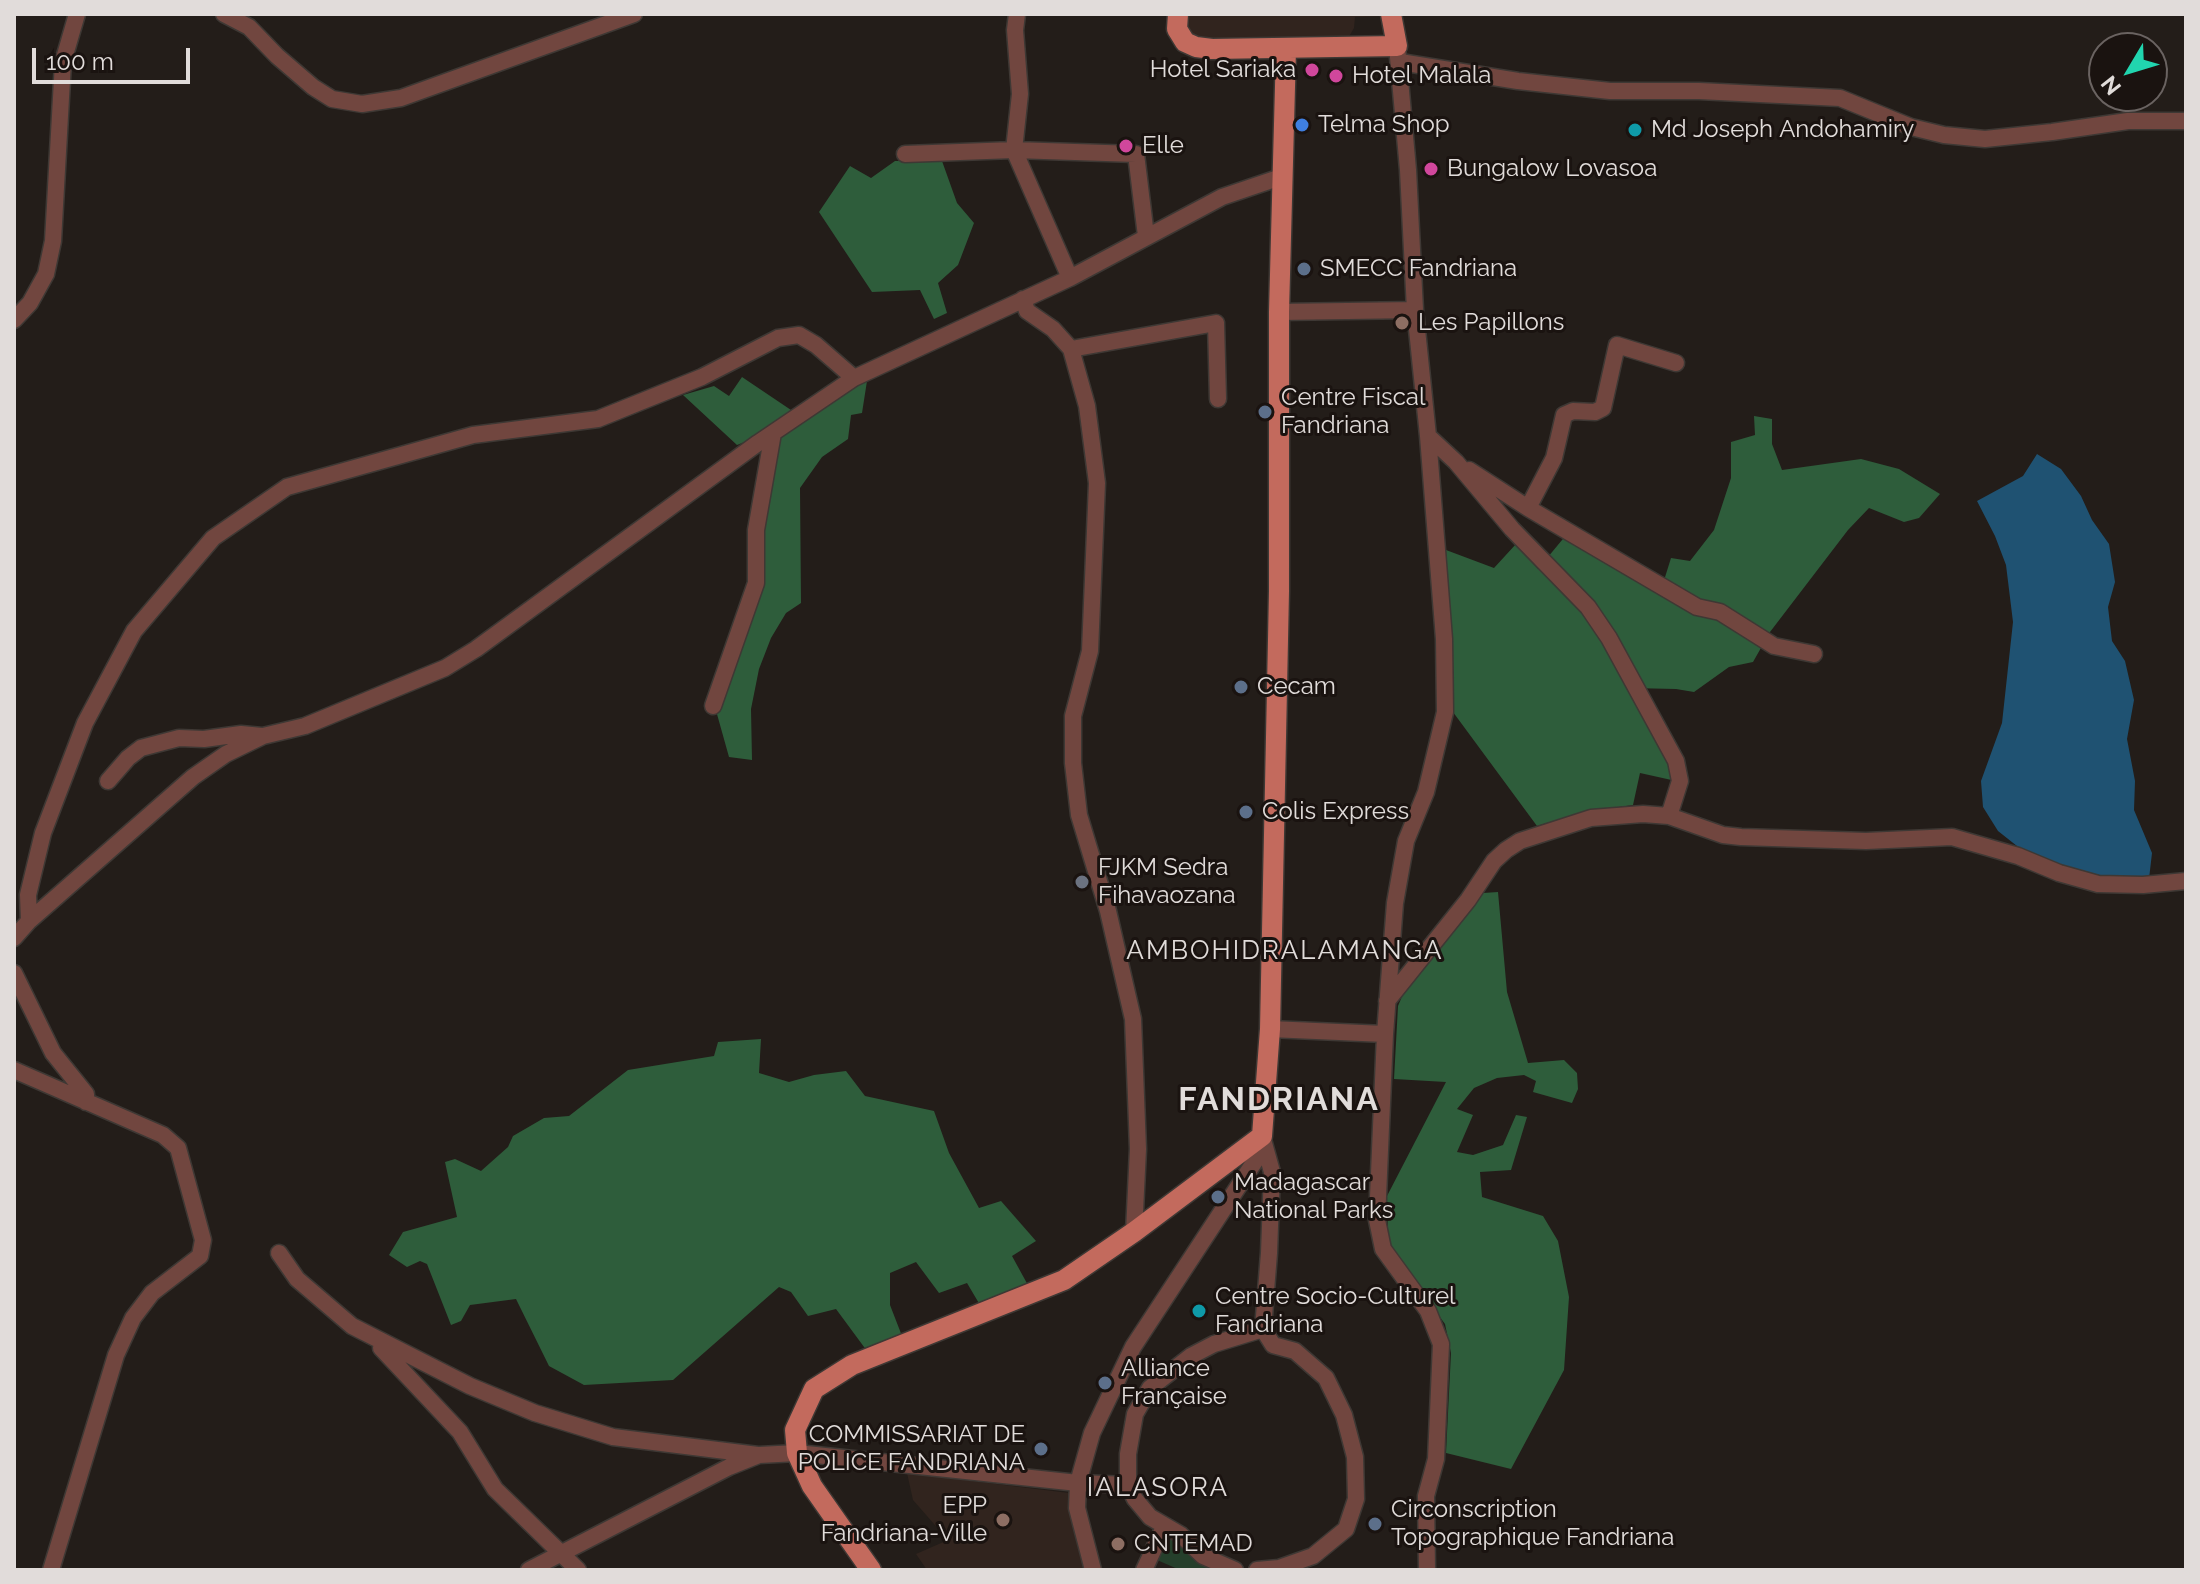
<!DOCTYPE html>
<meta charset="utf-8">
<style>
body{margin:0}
#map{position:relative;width:2200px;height:1584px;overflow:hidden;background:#231d19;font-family:Raleway,sans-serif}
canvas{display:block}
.frame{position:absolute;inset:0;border:16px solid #e1dcda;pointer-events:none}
.north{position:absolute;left:2088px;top:32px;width:80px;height:80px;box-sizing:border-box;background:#1a1310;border:2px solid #6a6361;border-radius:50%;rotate:232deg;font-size:22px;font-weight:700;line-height:32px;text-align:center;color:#e1dcda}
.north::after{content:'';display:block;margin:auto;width:28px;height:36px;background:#21d5af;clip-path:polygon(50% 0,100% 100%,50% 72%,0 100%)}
.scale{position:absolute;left:32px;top:48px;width:158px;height:36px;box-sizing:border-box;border:4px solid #e1dcda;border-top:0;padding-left:10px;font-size:24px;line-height:28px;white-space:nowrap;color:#e1dcda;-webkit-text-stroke:6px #1a1310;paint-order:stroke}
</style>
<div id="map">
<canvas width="2200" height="1584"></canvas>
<div class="frame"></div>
<div class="north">N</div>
<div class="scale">100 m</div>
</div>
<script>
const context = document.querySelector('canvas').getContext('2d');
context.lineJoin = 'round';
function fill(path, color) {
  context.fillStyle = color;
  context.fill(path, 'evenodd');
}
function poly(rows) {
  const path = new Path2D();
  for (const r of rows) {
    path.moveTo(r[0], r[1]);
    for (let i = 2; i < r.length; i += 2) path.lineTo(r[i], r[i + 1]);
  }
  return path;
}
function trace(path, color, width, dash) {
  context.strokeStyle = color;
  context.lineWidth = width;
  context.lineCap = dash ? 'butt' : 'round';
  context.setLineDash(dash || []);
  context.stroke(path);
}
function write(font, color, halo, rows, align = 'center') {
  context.font = font + ' Raleway,sans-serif';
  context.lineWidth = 6;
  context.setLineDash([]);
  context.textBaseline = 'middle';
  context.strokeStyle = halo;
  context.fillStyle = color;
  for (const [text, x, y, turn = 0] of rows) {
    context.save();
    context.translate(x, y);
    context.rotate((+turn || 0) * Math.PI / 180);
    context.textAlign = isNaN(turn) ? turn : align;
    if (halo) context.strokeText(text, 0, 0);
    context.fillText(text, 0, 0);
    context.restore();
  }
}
fill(poly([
 [1186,14,1386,14,1386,16,1355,17,1354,28,1347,40,1204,46,1189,34,1185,24],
 [907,1473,1069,1493,1087,1570,927,1570,916,1554,948,1540,913,1500]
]), '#31241e');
fill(poly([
 [1169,1534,1219,1570,1180,1570,1157,1560]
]), '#253f2b');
fill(poly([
 [895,161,942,161,957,203,974,223,958,265,938,283,947,313,934,319,920,290,872,292,819,212,850,166,871,178],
 [742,377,791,410,867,381,862,413,851,415,848,439,822,457,800,488,801,603,786,613,771,638,759,669,751,709,752,760,729,757,715,707,756,607,754,546,771,432,737,445,683,395,714,386,729,396],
 [1754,416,1772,419,1772,444,1782,470,1861,459,1899,469,1940,494,1919,518,1904,522,1869,508,1848,530,1770,632,1753,662,1729,667,1694,692,1676,689,1630,688,1676,781,1640,773,1633,805,1584,812,1537,826,1450,708,1446,550,1494,568,1516,544,1538,569,1567,534,1661,590,1671,558,1690,561,1714,530,1731,478,1731,442,1755,435],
 [1498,892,1507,992,1528,1063,1564,1060,1577,1073,1578,1089,1572,1103,1533,1092,1536,1081,1524,1075,1497,1078,1474,1088,1457,1109,1473,1115,1457,1152,1473,1155,1503,1145,1516,1115,1527,1117,1511,1170,1480,1172,1482,1197,1543,1216,1558,1241,1569,1297,1564,1370,1511,1469,1446,1453,1451,1353,1445,1324,1396,1258,1388,1240,1387,1196,1446,1082,1394,1079,1398,1006,1406,987,1483,893],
 [761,1039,759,1073,789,1082,814,1075,846,1071,865,1096,934,1111,949,1153,979,1208,1001,1201,1036,1241,1012,1256,1029,1287,980,1305,967,1283,939,1293,916,1262,890,1273,890,1305,902,1336,867,1351,836,1309,808,1316,791,1292,779,1287,673,1380,584,1385,549,1366,516,1299,470,1305,461,1321,451,1325,427,1264,420,1261,407,1267,389,1255,403,1232,457,1217,445,1162,455,1159,481,1171,508,1147,513,1136,544,1118,569,1116,628,1070,714,1056,718,1042]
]), '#2e5d3b');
fill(poly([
 [2037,454,2061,469,2081,496,2092,520,2109,544,2115,582,2108,607,2112,641,2125,661,2134,700,2127,739,2135,781,2134,810,2152,853,2149,879,2108,877,2072,869,2022,850,1998,831,1983,807,1981,781,2002,723,2013,622,2006,565,1995,536,1977,501,2023,476]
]), '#1f5272');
const minor = poly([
 [224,14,249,27,277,56,313,87,332,99,362,104,401,98,634,14],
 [1017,14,1015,30,1020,94,1014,150,1070,278],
 [1397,46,1408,170,1415,310,1428,436,1444,639,1445,712,1426,792,1406,841,1395,903,1385,1034,1377,1220,1383,1249,1428,1311,1441,1344,1436,1459,1426,1496,1427,1570],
 [1400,62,1518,81,1610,91,1699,91,1840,98,1911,127,1944,135,1985,139,2052,132,2128,121,2186,121],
 [905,154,1014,150,1136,154,1146,236],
 [1023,299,1027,311,1053,329,1071,349,1087,406,1097,483,1090,651,1073,716,1073,763,1079,815,1108,911,1133,1019,1138,1149,1134,1232],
 [1279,312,1415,310],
 [14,320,30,303,46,274,53,241,63,62,77,14],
 [1071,349,1216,323,1218,399],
 [1428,436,1456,462,1512,529,1588,607,1609,638,1676,761,1680,781,1669,816],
 [1469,470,1528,508,1697,607,1720,612,1774,646,1814,654],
 [1528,508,1554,458,1564,415,1573,411,1595,412,1603,408,1617,345,1676,363],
 [713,706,756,583,756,530,773,433],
 [108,781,128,758,141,748,179,738,204,739,241,734,262,736],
 [29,921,28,895,43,833,85,723,134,631,213,538,287,487,473,435,598,419,702,377,778,338,799,335,816,345,854,378],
 [14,938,29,921,193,777,226,754,263,736,305,726,445,668,476,649,758,443,854,378,1070,278,1222,197,1281,177],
 [14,973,53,1053,86,1094,86,1102],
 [1387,1001,1468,900,1494,861,1506,850,1520,841,1591,818,1643,814,1669,816,1723,835,1741,837,1866,841,1952,837,2018,856,2059,873,2098,884,2143,885,2186,881],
 [1270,1029,1385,1034],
 [14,1070,163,1135,178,1148,203,1240,200,1256,152,1293,133,1318,116,1355,51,1570],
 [279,1253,297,1279,352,1326,470,1386,535,1413,613,1437,758,1455],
 [381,1348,460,1432,495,1489,578,1570],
 [529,1570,729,1467,759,1455,797,1453,1078,1483,1128,1485],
 [1093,1570,1077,1508,1078,1483,1092,1433,1133,1347,1257,1158,1261,1138],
 [1144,1570,1164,1527],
 [1235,1570,1203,1556,1181,1535,1150,1517,1135,1499,1128,1485,1128,1454,1135,1414,1150,1388,1191,1356,1214,1344,1263,1329],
 [1257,1570,1279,1568,1313,1556,1346,1529,1356,1499,1355,1457,1344,1415,1326,1378,1295,1351,1273,1345,1263,1329,1269,1253,1272,1172,1262,1136]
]);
const major = poly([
 [1178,14,1177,29,1185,42,1196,47,1212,49,1397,46,1391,14],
 [871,1570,812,1486,797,1453,795,1430,814,1389,852,1365,1064,1280,1134,1232,1262,1136,1270,1029,1279,591,1279,312,1286,49]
]);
trace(minor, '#3e3834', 19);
trace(major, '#3e3834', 23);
trace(minor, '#71463f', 16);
trace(major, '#c36a5d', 20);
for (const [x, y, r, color] of [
 [1312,70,8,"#d1479c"],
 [1336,76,8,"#d1479c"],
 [1302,125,8,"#3f7fe0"],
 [1635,130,8,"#0f9aa8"],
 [1126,146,8,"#d1479c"],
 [1431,169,8,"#d1479c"],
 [1304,269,8,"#5c6f8a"],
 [1402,323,8,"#8d6e63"],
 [1265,412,8,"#5c6f8a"],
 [1241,687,8,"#5c6f8a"],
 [1246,812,8,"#5c6f8a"],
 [1082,882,8,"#6b7280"],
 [1218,1197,8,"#5c6f8a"],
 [1199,1311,8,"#0f9aa8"],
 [1105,1383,8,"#5c6f8a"],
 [1041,1449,8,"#5c6f8a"],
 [1003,1520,8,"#8d6e63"],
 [1375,1524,8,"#5c6f8a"],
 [1118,1544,8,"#8d6e63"]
]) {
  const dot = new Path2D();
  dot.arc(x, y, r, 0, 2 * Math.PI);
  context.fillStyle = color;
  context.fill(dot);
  trace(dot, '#1a1310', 3);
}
write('24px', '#e1dcda', '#1a1310', [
 ["Hotel Sariaka",1296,70,"right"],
 ["Hotel Malala",1352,76],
 ["Telma Shop",1318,125],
 ["Md Joseph Andohamiry",1651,130],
 ["Elle",1142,146],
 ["Bungalow Lovasoa",1447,169],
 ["SMECC Fandriana",1320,269],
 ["Les Papillons",1418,323],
 ["Centre Fiscal",1281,398],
 ["Fandriana",1281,426],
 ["Cecam",1257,687],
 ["Colis Express",1262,812],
 ["FJKM Sedra",1098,868],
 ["Fihavaozana",1098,896],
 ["Madagascar",1234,1183],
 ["National Parks",1234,1211],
 ["Centre Socio-Culturel",1215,1297],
 ["Fandriana",1215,1325],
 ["Alliance",1121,1369],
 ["Française",1121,1397],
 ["COMMISSARIAT DE",1025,1435,"right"],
 ["POLICE FANDRIANA",1025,1463,"right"],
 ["EPP",987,1506,"right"],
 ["Fandriana-Ville",987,1534,"right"],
 ["Circonscription",1391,1510],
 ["Topographique Fandriana",1391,1538],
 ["CNTEMAD",1134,1544]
], 'left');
context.letterSpacing = '2px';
write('26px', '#e1dcda', '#1a1310', [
 ["AMBOHIDRALAMANGA",1285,951],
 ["IALASORA",1158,1488]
]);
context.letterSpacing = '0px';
context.letterSpacing = '2px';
write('bold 32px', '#e1dcda', '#1a1310', [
 ["FANDRIANA",1279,1100]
]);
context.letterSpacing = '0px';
</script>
